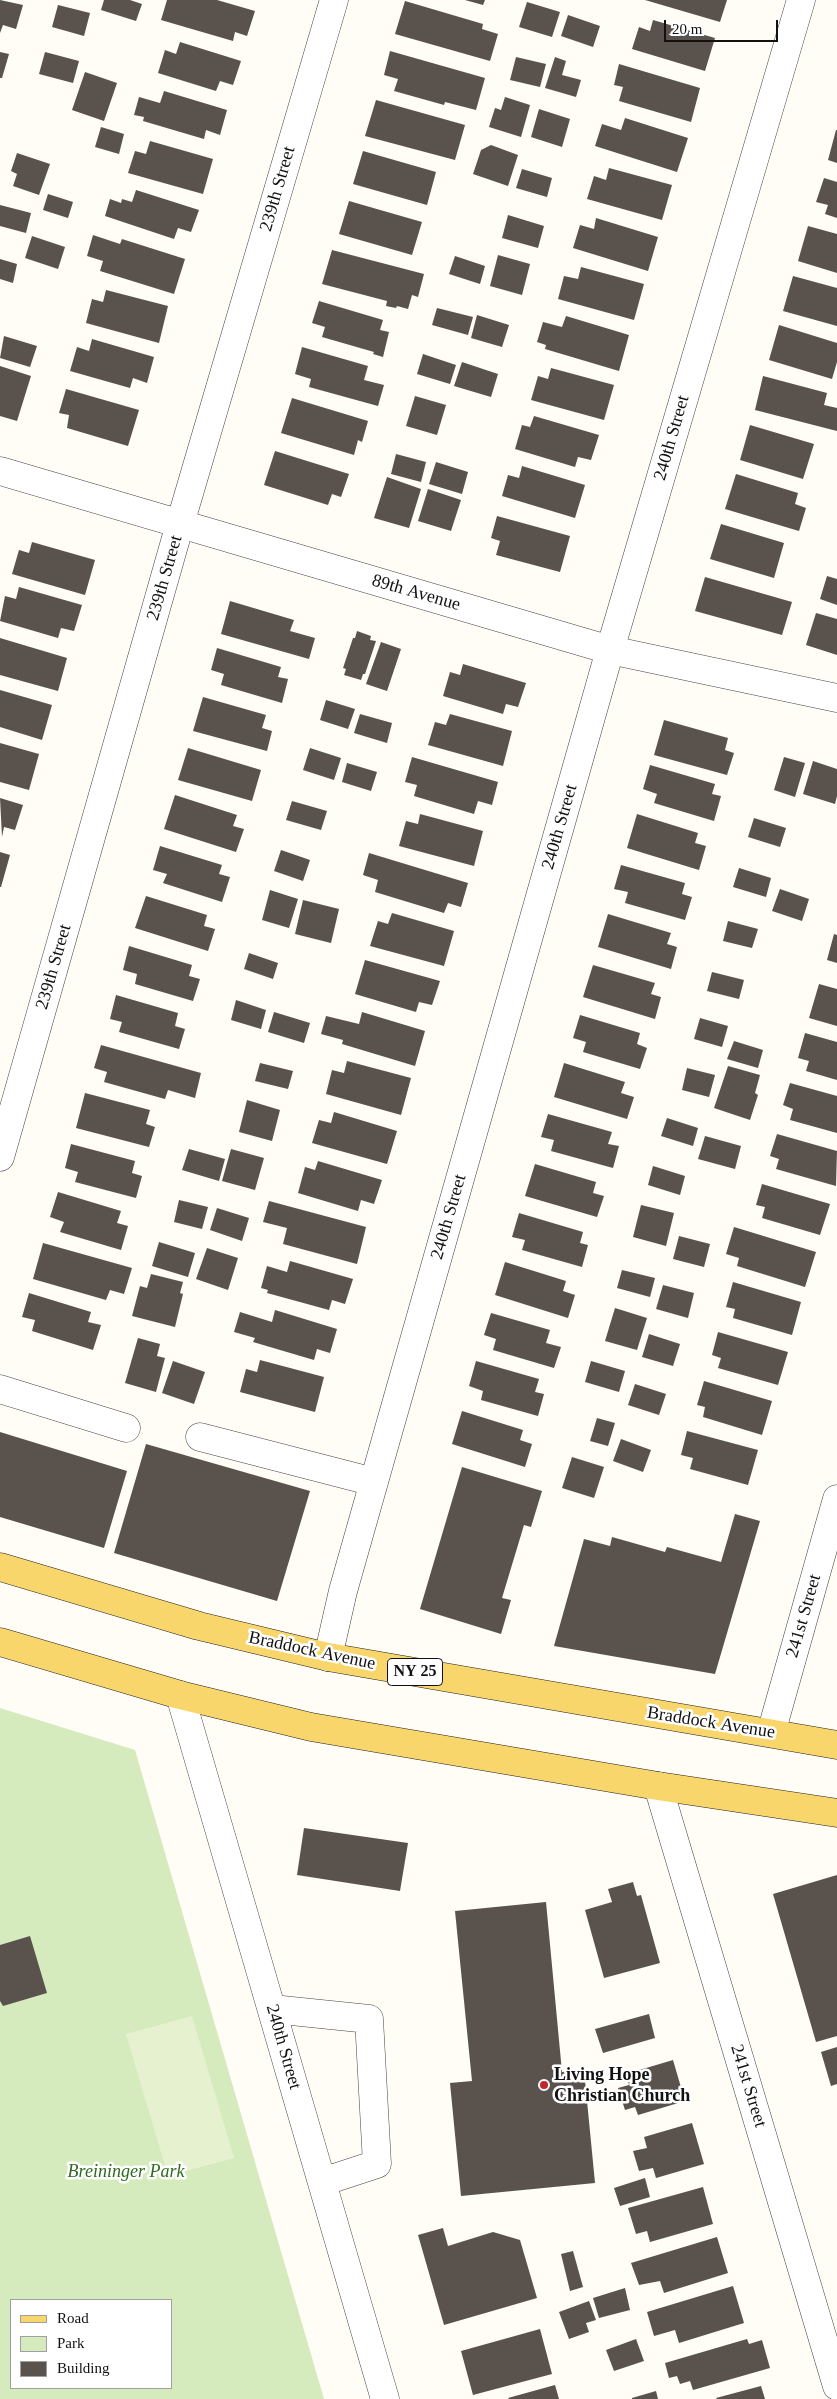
<!DOCTYPE html>
<style>
body{margin:0}
#map{position:relative;width:837px;height:2399px;overflow:hidden;background:#fffdf5;font-family:"Times New Roman",serif}
canvas{display:block}
.legend{position:absolute;left:10px;top:2299px;width:162px;height:90px;box-sizing:border-box;background:#fff;border:1px solid #a0a0a0;margin:0;padding:6px 9px;list-style:none;font-size:15px;color:#111}
.legend li{display:flex;align-items:center;gap:10px;height:25px}
.legend b{width:25px;border:1px solid #a0a0a0}
.scale{position:absolute;left:664px;top:20px;width:114px;height:22px;box-sizing:border-box;border:2px solid #111;border-top:0;padding-left:6px;font-size:15px;line-height:18px;white-space:nowrap;color:#111;-webkit-text-stroke:4px #fff;paint-order:stroke}
</style>
<div id="map">
<canvas width="837" height="2399"></canvas>
<ul class="legend">
<li><b style="height:6px;background:#f9d66b"></b>Road</li>
<li><b style="height:14px;background:#d5ebbd"></b>Park</li>
<li><b style="height:14px;background:#5a524d"></b>Building</li>
</ul>
<div class="scale">20 m</div>
</div>
<script>
const context = document.querySelector('canvas').getContext('2d');
context.lineJoin = 'round';
function fill(path, color) {
  context.fillStyle = color;
  context.fill(path, 'evenodd');
}
function poly(rows) {
  const path = new Path2D();
  for (const r of rows) {
    path.moveTo(r[0], r[1]);
    for (let i = 2; i < r.length; i += 2) path.lineTo(r[i], r[i + 1]);
  }
  return path;
}
function trace(path, color, width, dash) {
  context.strokeStyle = color;
  context.lineWidth = width;
  context.lineCap = dash ? 'butt' : 'round';
  context.setLineDash(dash || []);
  context.stroke(path);
}
function write(font, color, halo, rows, align = 'center') {
  context.font = font + ' "Times New Roman",serif';
  context.lineWidth = 5;
  context.setLineDash([]);
  context.textBaseline = 'middle';
  context.strokeStyle = halo;
  context.fillStyle = color;
  for (const [text, x, y, turn = 0] of rows) {
    context.save();
    context.translate(x, y);
    context.rotate((+turn || 0) * Math.PI / 180);
    context.textAlign = isNaN(turn) ? turn : align;
    if (halo) context.strokeText(text, 0, 0);
    context.fillText(text, 0, 0);
    context.restore();
  }
}
fill(poly([
 [0,1708,135,1750,324,2399,0,2399],
 [11,2300,171,2300,171,2388,11,2388]
]), '#d5ebbd');
fill(poly([
 [192,2016,234,2158,168,2176,126,2034]
]), '#e6f2cf');
fill(poly([
 [0,0,23,5,16,29,3,25,0,33],
 [104,0,130,0,142,4,136,21,101,10],
 [167,0,217,0,255,11,247,36,235,32,233,41,161,20],
 [465,0,485,0,483,5],
 [645,0,727,0,720,22],
 [405,1,483,24,482,29,498,34,490,61,395,34],
 [527,2,560,12,552,37,519,27],
 [58,5,90,13,84,36,52,27],
 [568,15,600,26,593,47,561,36],
 [653,20,715,38,705,71,632,49,639,27,650,31],
 [180,42,241,61,233,85,220,81,216,91,158,73,165,50,176,54],
 [390,51,485,78,476,110,445,102,444,105,394,91,398,79,384,75],
 [0,52,9,54,2,78,0,78],
 [45,52,79,61,73,83,39,74],
 [516,57,546,64,540,87,510,80],
 [555,57,566,61,562,75,581,80,576,97,545,88],
 [619,64,700,88,691,122,619,101,623,87,614,85],
 [85,72,117,83,104,121,72,110],
 [164,91,227,110,220,135,206,130,204,139,143,121,144,117,134,115,139,97,160,103],
 [505,97,530,105,521,137,489,127,495,108,501,110],
 [376,100,465,125,455,160,365,136],
 [539,109,570,119,562,147,531,137],
 [625,118,688,138,677,172,595,146,602,124,621,130],
 [101,127,124,134,119,154,95,147],
 [836,130,837,130,837,163,828,160],
 [150,141,213,159,203,194,128,173,135,151,146,154],
 [491,145,518,155,508,186,473,174,481,150],
 [363,151,436,172,427,205,353,184],
 [17,153,50,164,39,195,13,186,17,174,11,171],
 [609,168,672,185,662,220,587,199,594,176,606,180],
 [522,169,552,178,547,197,516,188],
 [824,178,837,182,837,218,825,214,828,205,816,202],
 [136,190,199,210,191,232,178,228,174,239,105,216,110,199,121,203,122,199,132,202],
 [48,194,73,202,68,218,43,210],
 [349,201,422,222,412,255,339,234],
 [0,205,31,213,26,233,0,226],
 [508,215,544,226,538,248,502,238],
 [596,218,658,237,648,271,573,248,580,225,594,229],
 [808,226,837,234,837,273,798,261],
 [93,235,120,244,122,239,185,259,174,294,100,271,103,261,87,256],
 [32,236,65,247,58,269,25,258],
 [332,250,424,274,418,297,412,295,408,309,397,306,396,308,386,306,387,301,322,284],
 [498,255,530,264,522,295,490,286],
 [455,256,485,266,480,284,449,274],
 [0,259,17,264,13,283,0,279],
 [581,267,644,284,634,320,558,299,564,276,578,279],
 [793,276,837,288,837,326,783,311],
 [106,290,168,306,159,343,86,323,92,299,103,302],
 [319,301,383,320,380,330,389,332,383,357,373,354,374,352,322,337,325,327,312,323],
 [437,308,473,317,468,335,432,325],
 [477,315,509,325,502,347,471,338],
 [566,316,629,335,619,371,545,349,546,345,537,342,543,322,562,327],
 [779,325,837,343,837,362,832,379,769,360],
 [4,336,37,346,30,367,0,358],
 [92,339,154,357,147,383,133,378,130,388,70,371,77,347,89,351],
 [302,347,368,366,364,380,384,385,378,406,309,387,311,379,295,374],
 [423,354,456,365,450,384,417,374],
 [462,362,498,374,491,397,454,386],
 [0,366,31,376,17,421,0,416],
 [551,368,614,385,604,420,531,400,538,376,548,379],
 [763,376,827,393,824,405,837,408,837,431,755,410],
 [66,389,139,410,128,446,67,428,69,415,59,413],
 [415,396,446,405,437,435,406,426],
 [292,398,368,421,362,442,358,440,354,455,281,433],
 [534,416,599,435,591,460,578,457,575,467,515,449,522,425,530,427],
 [750,425,814,444,803,479,740,460],
 [275,451,349,474,341,497,332,494,328,505,264,485],
 [396,454,426,462,421,482,391,474],
 [436,462,468,472,462,494,429,484],
 [522,466,585,485,575,518,502,496,508,475,519,478],
 [736,474,798,493,795,504,806,508,799,531,725,509],
 [387,477,421,489,409,528,374,518],
 [428,489,461,500,451,531,418,521],
 [497,516,570,536,560,572,496,555,500,541,491,538],
 [721,524,784,543,774,578,710,559],
 [32,542,95,560,85,595,12,574,19,550,29,553],
 [827,576,837,579,837,605,820,599],
 [705,577,792,602,782,635,695,611],
 [19,587,82,605,74,631,61,628,58,638,0,621,5,596,16,599],
 [230,601,294,620,290,631,315,638,309,659,221,634],
 [816,613,837,619,837,655,806,645],
 [357,631,371,636,370,640,376,641,365,674,363,674,361,680,344,675,346,669,343,668,353,638,355,638],
 [0,638,67,658,58,691,0,675],
 [381,642,401,649,387,691,366,684],
 [217,648,281,667,278,677,288,679,282,703,221,685,224,674,211,670],
 [463,664,526,683,518,707,506,704,503,714,443,696,450,672,460,675],
 [0,690,52,705,42,740,0,727],
 [203,697,266,715,262,728,272,731,267,751,193,731],
 [326,700,355,709,348,729,320,720],
 [360,714,392,723,387,743,354,733],
 [450,714,512,731,503,766,428,745,435,722,446,725],
 [664,720,728,738,725,750,734,753,727,775,654,755],
 [0,743,39,754,29,790,0,782],
 [188,748,261,770,252,801,178,780],
 [310,748,341,758,334,780,303,770],
 [412,757,498,782,492,805,478,801,474,814,414,796,417,785,405,782],
 [784,757,805,763,795,797,774,790],
 [813,761,837,769,837,796,835,804,803,794],
 [347,763,377,772,371,791,342,782],
 [650,765,715,784,712,794,721,796,714,821,654,803,657,794,643,789],
 [175,795,237,815,233,826,244,829,236,852,164,829],
 [0,798,23,805,15,830,4,827,2,837],
 [292,801,327,811,321,830,286,820],
 [420,814,483,831,474,866,399,846,406,821,418,824],
 [637,814,698,833,695,843,706,846,699,870,627,848],
 [754,818,786,828,780,847,748,837],
 [160,846,222,865,219,874,230,877,222,902,163,883,167,874,153,870],
 [281,850,310,860,303,881,274,871],
 [0,852,10,855,1,887,0,887],
 [369,853,468,883,461,907,448,903,444,913,375,892,378,880,363,875],
 [621,865,685,883,682,894,692,897,685,920,625,903,628,892,614,889],
 [739,868,771,878,766,897,733,887],
 [780,889,809,899,802,921,772,911],
 [270,890,298,899,289,928,262,920],
 [146,896,207,915,204,926,215,929,208,951,135,928],
 [303,900,339,909,331,943,295,934],
 [392,913,454,931,444,966,370,946,378,921,388,924],
 [608,914,671,933,667,944,677,947,671,969,598,947],
 [728,921,758,929,752,948,723,941],
 [834,934,837,935,837,963,827,960],
 [129,946,192,965,189,976,200,979,193,1001,135,984,137,974,123,970],
 [249,953,278,963,273,979,244,969],
 [365,960,440,981,432,1005,419,1002,416,1012,355,994],
 [593,965,655,983,651,994,661,997,655,1019,583,997],
 [712,972,744,980,739,999,707,991],
 [819,984,837,989,837,1026,809,1018],
 [116,995,178,1013,175,1026,185,1029,179,1049,119,1032,122,1022,110,1019],
 [236,1000,266,1010,261,1029,231,1020],
 [274,1012,310,1023,304,1043,268,1032],
 [362,1012,425,1031,415,1066,342,1044,343,1040,321,1034,326,1016,359,1024],
 [580,1015,640,1033,637,1044,647,1048,640,1069,583,1052,586,1042,573,1038],
 [700,1018,728,1026,722,1047,694,1039],
 [805,1033,837,1042,837,1080,806,1071,809,1061,798,1058],
 [734,1041,763,1050,758,1068,727,1059],
 [101,1045,201,1073,195,1098,168,1090,165,1099,104,1082,107,1072,94,1068],
 [347,1061,411,1078,401,1115,326,1094,332,1070,344,1073],
 [260,1063,293,1071,288,1089,255,1081],
 [564,1063,625,1082,621,1093,634,1097,627,1119,554,1097],
 [728,1066,760,1075,755,1093,758,1095,750,1120,714,1108],
 [687,1068,715,1075,709,1097,682,1090],
 [790,1083,837,1096,837,1133,790,1120,793,1109,783,1105],
 [85,1093,150,1110,146,1124,155,1127,149,1147,76,1128],
 [247,1100,280,1110,272,1141,239,1132],
 [334,1112,397,1131,387,1164,312,1143,319,1120,331,1123],
 [548,1114,612,1132,608,1144,619,1146,613,1168,551,1151,554,1140,541,1137],
 [667,1118,698,1128,693,1146,661,1136],
 [777,1134,837,1151,836,1186,776,1169,779,1159,770,1156],
 [705,1136,741,1146,735,1169,698,1159],
 [71,1144,135,1161,132,1173,142,1176,136,1198,75,1182,78,1172,65,1168],
 [189,1149,225,1159,219,1181,182,1170],
 [231,1149,264,1158,255,1190,222,1181],
 [318,1161,382,1180,374,1204,361,1200,358,1211,298,1193,305,1167,315,1170],
 [535,1164,596,1182,593,1193,604,1196,597,1217,525,1196],
 [653,1166,685,1176,680,1195,648,1185],
 [762,1184,830,1204,820,1235,762,1218,765,1207,756,1205],
 [58,1192,121,1211,117,1223,128,1226,121,1250,60,1232,64,1222,50,1217],
 [179,1200,208,1207,202,1229,174,1222],
 [269,1201,366,1227,357,1264,283,1244,287,1228,263,1222],
 [641,1205,674,1213,666,1246,633,1237],
 [217,1208,249,1218,242,1241,210,1230],
 [519,1213,583,1232,580,1243,588,1245,582,1267,522,1250,525,1240,512,1237],
 [734,1227,816,1252,805,1287,737,1266,739,1258,726,1254],
 [679,1236,710,1244,704,1267,673,1259],
 [159,1242,195,1253,188,1277,152,1266],
 [43,1243,132,1268,124,1294,110,1290,106,1300,33,1279],
 [207,1248,238,1258,228,1290,196,1279],
 [290,1261,353,1279,345,1304,332,1300,329,1310,267,1293,268,1290,261,1288,267,1266,287,1272],
 [505,1262,566,1281,563,1291,575,1295,568,1318,495,1295],
 [622,1270,655,1278,650,1297,617,1288],
 [151,1274,183,1282,180,1293,183,1294,175,1327,132,1316,140,1286,147,1288],
 [733,1282,801,1302,792,1335,733,1318,735,1309,726,1307],
 [663,1285,694,1293,688,1318,656,1309],
 [29,1293,91,1312,88,1322,101,1325,93,1350,32,1331,35,1320,22,1317],
 [615,1308,647,1318,637,1350,605,1341],
 [275,1310,337,1329,330,1353,317,1349,314,1360,253,1342,255,1338,234,1332,240,1312,272,1322],
 [491,1313,550,1330,546,1343,561,1347,554,1368,493,1350,496,1339,484,1335],
 [718,1332,788,1352,778,1385,718,1368,721,1358,712,1355],
 [649,1334,680,1344,673,1366,642,1357],
 [138,1338,160,1344,157,1356,165,1358,156,1392,125,1383],
 [260,1360,324,1377,315,1412,240,1392,246,1369,257,1372],
 [173,1361,205,1372,194,1404,162,1393],
 [476,1361,539,1379,535,1392,544,1394,538,1416,481,1400,483,1391,469,1386],
 [591,1361,625,1371,619,1392,585,1382],
 [704,1381,772,1401,762,1435,703,1417,705,1407,697,1405],
 [635,1384,666,1394,659,1415,628,1405],
 [462,1411,523,1430,520,1440,532,1444,525,1467,452,1444],
 [597,1418,615,1423,608,1446,590,1441],
 [687,1431,758,1450,748,1485,690,1469,693,1458,681,1455],
 [0,1432,127,1471,104,1548,0,1517],
 [621,1439,651,1450,643,1472,613,1461],
 [146,1444,310,1491,277,1601,114,1553],
 [572,1457,604,1467,594,1498,562,1488],
 [462,1467,542,1491,531,1527,524,1525,502,1598,511,1600,501,1634,420,1609],
 [735,1514,760,1521,715,1674,554,1646,584,1539,610,1546,612,1537,665,1552,667,1547,721,1562],
 [304,1828,408,1843,400,1891,297,1875],
 [837,1875,837,2036,816,2042,773,1894],
 [633,1882,637,1896,641,1895,660,1963,604,1978,585,1910,612,1902,608,1889],
 [546,1902,562,2072,584,2070,595,2183,461,2196,450,2083,472,2081,455,1911],
 [30,1936,47,1993,3,2006,0,2001,0,1945],
 [649,2014,655,2038,603,2053,595,2029],
 [837,2047,837,2084,831,2086,821,2052],
 [673,2060,685,2101,638,2115,635,2107,625,2110,618,2088,629,2085,626,2074],
 [692,2123,704,2164,656,2178,653,2168,639,2171,633,2151,647,2148,644,2137],
 [645,2178,650,2197,620,2206,614,2188],
 [703,2187,713,2224,650,2242,647,2231,636,2234,628,2208],
 [443,2228,448,2246,493,2232,520,2240,537,2298,444,2325,418,2235],
 [717,2237,728,2273,664,2293,660,2281,639,2285,631,2263],
 [573,2251,583,2287,570,2291,561,2254],
 [733,2286,744,2323,679,2343,675,2330,654,2336,647,2312],
 [625,2288,630,2310,599,2318,593,2298],
 [589,2301,596,2320,586,2323,589,2332,569,2339,559,2312],
 [540,2329,552,2374,473,2395,461,2351],
 [636,2339,644,2361,614,2371,606,2350],
 [747,2339,749,2344,762,2340,770,2368,693,2390,690,2381,680,2384,677,2376,669,2378,665,2363],
 [555,2385,559,2399,509,2399,508,2398],
 [761,2386,765,2399,717,2399,716,2398],
 [656,2391,658,2399,632,2399,632,2398]
]), '#5a524d');
const minor = poly([
 [0,471,610,650,837,698],
 [0,1157,180,524,334,0],
 [0,1389,126,1428],
 [200,1437,374,1482],
 [328,1657,343,1591,610,650,801,0],
 [180,1695,385,2399],
 [771,1733,837,1499],
 [658,1786,837,2386],
 [272,2009,369,2019,377,2164,322,2182]
]);
const major = poly([
 [0,1567,199,1626,328,1657,837,1745],
 [0,1642,180,1695,311,1727,658,1786,837,1813]
]);
trace(minor, '#444', 29);
trace(major, '#222', 29);
trace(minor, '#fff', 28);
trace(major, '#f9d66b', 28);
for (const [x, y, r, color] of [
 [544,2085,5,"#c4262e"]
]) {
  const dot = new Path2D();
  dot.arc(x, y, r, 0, 2 * Math.PI);
  context.fillStyle = color;
  context.fill(dot);
  trace(dot, '#fff', 2);
}
for (const [x, y, w] of [
 [415,1672,55]
]) {
  const box = new Path2D();
  box.roundRect(x - w / 2, y - 13.5, w, 27, 4);
  context.fillStyle = '#fff';
  context.fill(box);
  trace(box, '#111', 1);
}
write('bold 16px', '#111', null, [
 ["NY 25",415,1672]
]);
write('18px', '#111', '#fff', [
 ["239th Street",278,189,-74],
 ["240th Street",672,438,-74],
 ["239th Street",165,578,-74],
 ["89th Avenue",416,593,16],
 ["240th Street",560,827,-74],
 ["239th Street",54,967,-74],
 ["240th Street",449,1217,-74],
 ["241st Street",804,1616,-74],
 ["Braddock Avenue",312,1651,12],
 ["Braddock Avenue",711,1723,9],
 ["240th Street",283,2047,74],
 ["241st Street",748,2086,73]
]);
write('bold 18px', '#111', '#fff', [
 ["Living Hope",554,2075],
 ["Christian Church",554,2096]
], 'left');
write('italic 18px', '#2f6b1f', '#fff', [
 ["Breininger Park",126,2172]
]);
</script>
